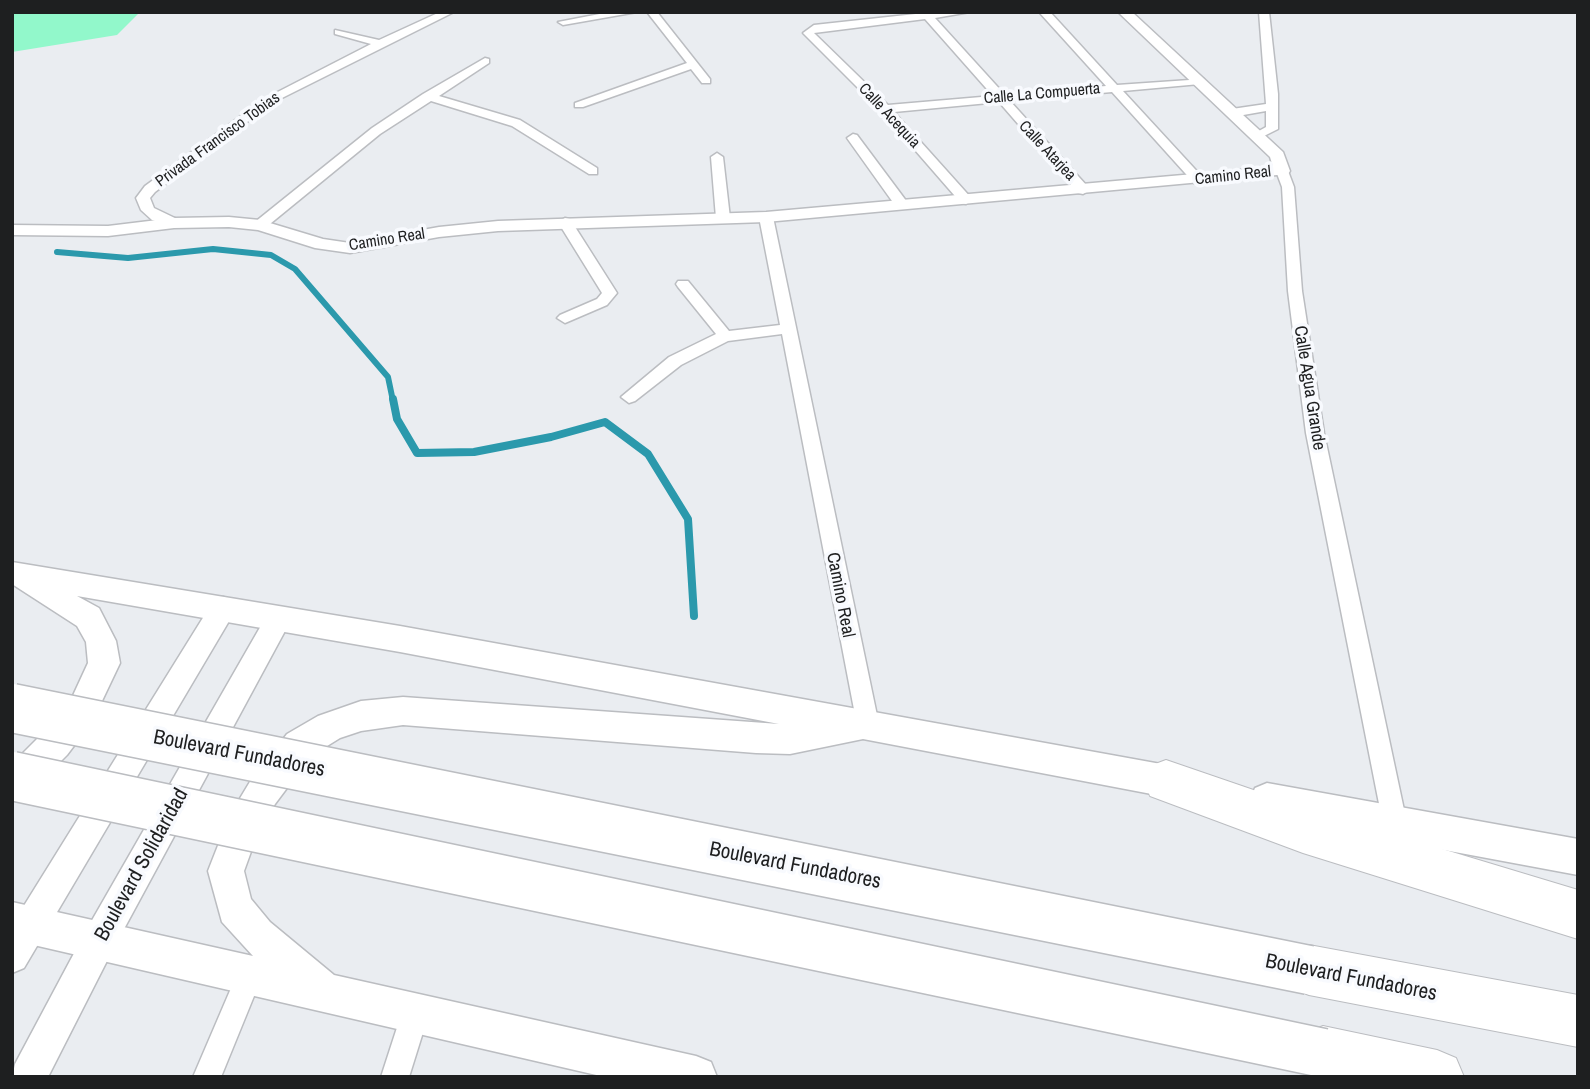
<!DOCTYPE html>
<style>
body{margin:0}
#map{position:relative;width:1590px;height:1089px;overflow:hidden;background:#eaedf1;font-family:"Archivo Narrow",sans-serif}
canvas{display:block}
.frame{position:absolute;inset:0;border:14px solid #1e1f20;pointer-events:none}
</style>
<div id="map">
<canvas width="1590" height="1089"></canvas>
<div class="frame"></div>
</div>
<script>
const context = document.querySelector('canvas').getContext('2d');
context.lineJoin = 'round';
function fill(path, color) {
  context.fillStyle = color;
  context.fill(path, 'evenodd');
}
function poly(rows) {
  const path = new Path2D();
  for (const r of rows) {
    path.moveTo(r[0], r[1]);
    for (let i = 2; i < r.length; i += 2) path.lineTo(r[i], r[i + 1]);
  }
  return path;
}
function trace(path, color, width, dash) {
  context.strokeStyle = color;
  context.lineWidth = width;
  context.lineCap = dash ? 'butt' : 'round';
  context.setLineDash(dash || []);
  context.stroke(path);
}
function write(font, color, halo, rows, align = 'center') {
  context.font = font + ' "Archivo Narrow",sans-serif';
  context.lineWidth = 7;
  context.setLineDash([]);
  context.textBaseline = 'middle';
  context.strokeStyle = halo;
  context.fillStyle = color;
  for (const [text, x, y, turn = 0] of rows) {
    context.save();
    context.translate(x, y);
    context.rotate((+turn || 0) * Math.PI / 180);
    context.textAlign = isNaN(turn) ? turn : align;
    if (halo) context.strokeText(text, 0, 0);
    context.fillText(text, 0, 0);
    context.restore();
  }
}
fill(poly([
 [12,12,140,12,117,35,12,52]
]), '#92f8cb');
trace(poly([
 [57,252,128,258,213,249,271,255,295,269,388,377,393,401]
]), '#2b99ac', 6);
trace(poly([
 [393,399,397,419,417,453,474,452,551,437,605,422,648,454,688,519,694,616]
]), '#2b99ac', 8);
const minor = poly([
 [440,12,454,12,272,103,155,192,150,198,154,208,179,220,179,226,174,227,152,220,141,210,136,198,145,186,264,99,371,44,335,34,335,30,379,40,440,12],
 [610,12,637,12,563,25,558,22,610,12],
 [647,12,657,12,710,79,710,83,702,83,691,69,583,107,575,107,575,103,687,63,647,12],
 [934,12,970,12,935,18,1005,95,1106,86,1039,12,1050,12,1117,85,1204,79,1204,83,1200,84,1123,91,1205,180,1199,184,1194,183,1112,92,1010,101,1088,187,1090,190,1083,194,1078,193,999,102,894,112,973,200,966,204,961,203,881,111,803,33,814,25,934,12],
 [925,19,993,96,888,105,814,33,925,19],
 [1259,12,1269,12,1278,94,1278,129,1256,140,1250,136,1266,127,1266,111,1232,117,1226,113,1232,109,1266,104,1259,12],
 [485,58,489,59,489,63,439,96,520,120,597,168,597,174,589,174,512,126,431,101,380,134,265,228,255,228,255,222,372,128,423,94,485,58],
 [853,134,857,135,907,202,907,208,897,208,847,138,853,134],
 [717,153,723,157,730,218,723,222,716,218,711,157,717,153],
 [1282,167,1288,171,1294,187,1302,291,1324,433,1407,824,1404,832,1395,836,1386,832,1383,824,1306,433,1288,291,1282,187,1276,171,1282,167],
 [766,213,773,217,879,725,876,732,868,735,860,732,857,725,782,334,728,341,681,365,635,401,629,403,621,397,669,357,716,334,678,287,676,284,678,281,688,281,729,331,780,325,759,217,766,213],
 [565,218,570,219,617,293,607,305,565,323,557,318,560,315,597,299,602,293,558,222,565,218],
 [250,961,259,965,263,974,221,1077,193,1077,241,965,250,961],
 [415,999,425,1003,429,1013,409,1077,381,1077,405,1003,415,999]
]);
const tertiary = poly([
 [1118,12,1132,12,1283,152,1290,171,1288,174,766,222,498,231,439,237,350,253,315,248,258,230,229,227,174,228,108,236,12,235,12,225,108,226,174,218,229,217,260,220,323,239,350,243,439,227,498,221,766,212,1273,167,1270,157,1118,12],
 [223,597,232,600,236,608,232,616,24,968,12,973,12,925,214,600,223,597],
 [279,607,288,610,292,618,111,953,48,1077,12,1077,15,1064,87,929,270,610,279,607]
]);
const secondary = poly([
 [12,562,400,626,1183,768,1195,773,1200,784,1195,795,1183,800,863,739,790,754,756,753,403,725,361,731,340,738,311,756,275,804,257,835,244,871,251,899,270,922,334,975,696,1056,711,1062,717,1077,605,1077,12,940,12,902,253,956,222,922,208,871,230,815,251,780,287,734,318,716,361,701,403,697,779,724,400,652,77,596,99,608,116,641,120,663,92,722,67,755,28,794,16,799,12,798,12,764,43,733,70,702,88,663,86,642,77,626,12,584,12,562],
 [1267,783,1578,839,1578,875,1267,817,1255,812,1250,800,1255,788,1267,783]
]);
const motorway = poly([
 [1166,760,1303,807,1578,890,1578,939,1303,853,1150,796,1144,781,1150,766,1166,760],
 [1309,945,1578,995,1578,1047,1309,995,1291,988,1284,970,1291,952,1309,945],
 [1323,1026,1437,1050,1456,1058,1464,1077,1315,1077,1304,1072,1296,1053,1304,1034,1323,1026]
]);
trace(minor, '#bbbdc1', 3);
trace(tertiary, '#bbbdc1', 3);
trace(secondary, '#bbbdc1', 3);
trace(motorway, '#bbbdc1', 2);
fill(minor, '#fff');
fill(tertiary, '#fff');
fill(secondary, '#fff');
fill(motorway, '#fff');
const motorwayBridge = poly([
 [12,708,1309,970],
 [12,776,1323,1053]
]);
trace(motorwayBridge, '#bbbdc1', 51, []);
trace(motorwayBridge, '#fff', 48);
write('16px', '#1e1f20', '#f8fafe', [
 ["Calle La Compuerta",1042,94,-5],
 ["Calle Acequia",889,116,47],
 ["Privada Francisco Tobias",218,140,-36],
 ["Calle Atarjea",1047,151,47],
 ["Camino Real",1233,176,-6],
 ["Camino Real",387,240,-9]
]);
write('18px', '#1e1f20', '#f8fafe', [
 ["Calle Agua Grande",1309,388,81],
 ["Camino Real",840,595,79]
]);
write('21px', '#1e1f20', '#f8fafe', [
 ["Boulevard Fundadores",239,754,11],
 ["Boulevard Solidaridad",142,865,-61],
 ["Boulevard Fundadores",795,866,11],
 ["Boulevard Fundadores",1351,978,11]
]);
</script>
